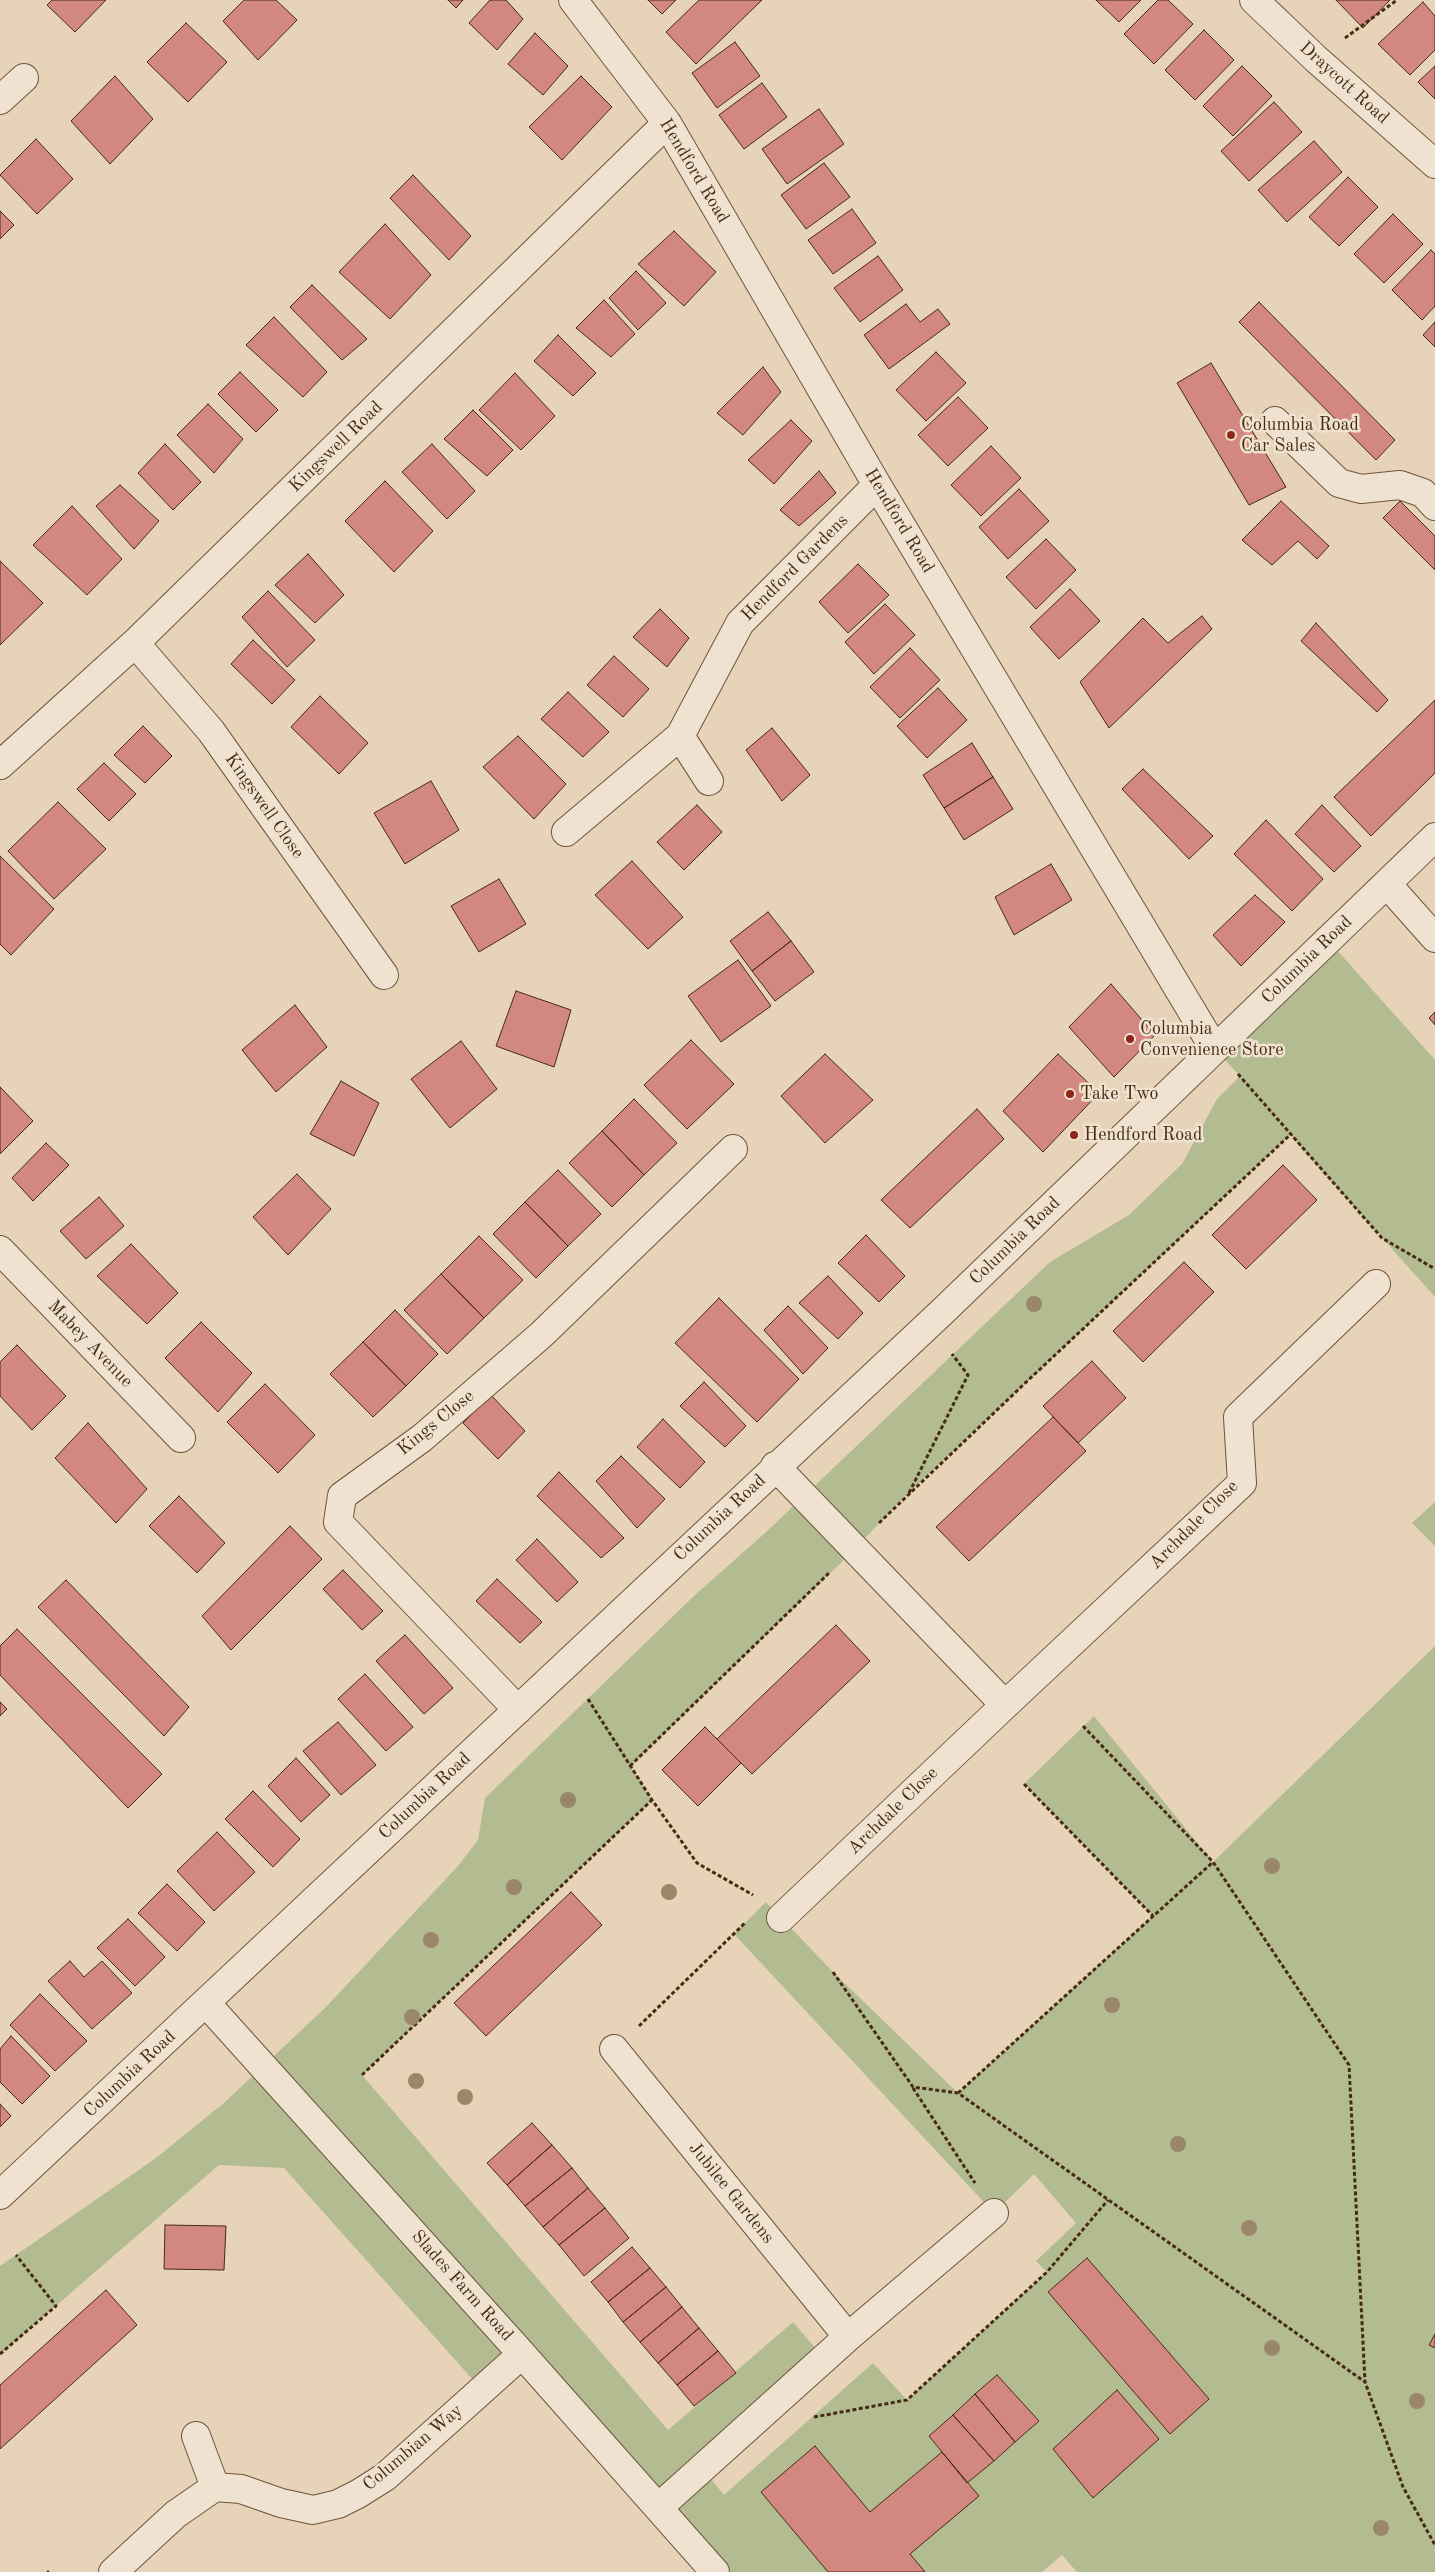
<!DOCTYPE html>
<style>
body{margin:0}
canvas{display:block;background:#e6d3b8}
</style>
<canvas width="1435" height="2572"></canvas>
<script>
const context = document.querySelector('canvas').getContext('2d');
context.lineJoin = 'round';
function fill(path, color) {
  context.fillStyle = color;
  context.fill(path, 'evenodd');
}
function poly(rows) {
  const path = new Path2D();
  for (const r of rows) {
    path.moveTo(r[0], r[1]);
    for (let i = 2; i < r.length; i += 2) path.lineTo(r[i], r[i + 1]);
  }
  return path;
}
function trace(path, color, width, dash) {
  context.strokeStyle = color;
  context.lineWidth = width;
  context.lineCap = dash ? 'butt' : 'round';
  context.setLineDash(dash || []);
  context.stroke(path);
}
function write(font, color, halo, rows, align = 'center') {
  context.font = font + ' "Old Standard TT",serif';
  context.lineWidth = 5;
  context.setLineDash([]);
  context.textBaseline = 'middle';
  context.strokeStyle = halo;
  context.fillStyle = color;
  for (const [text, x, y, turn = 0] of rows) {
    context.save();
    context.translate(x, y);
    context.rotate((+turn || 0) * Math.PI / 180);
    context.textAlign = isNaN(turn) ? turn : align;
    if (halo) context.strokeText(text, 0, 0);
    context.fillText(text, 0, 0);
    context.restore();
  }
}
fill(poly([
 [1328,940,1435,1060,1435,1297,1290,1135,898,1503,855,1549,631,1766,652,1800,362,2075,668,2430,793,2322,824,2358,702,2468,724,2495,873,2363,907,2400,1047,2272,1036,2261,1076,2223,1034,2174,994,2213,734,1934,766,1902,833,1972,958,2093,1153,1916,1024,1784,1094,1716,1213,1862,1435,1646,1435,2334,1430,2345,1435,2348,1435,2572,1077,2572,1062,2555,1042,2572,715,2572,523,2354,482,2390,284,2168,219,2165,0,2354,0,2266,156,2158,225,2102,326,2007,458,1866,478,1840,485,1798,695,1595,765,1533,1050,1262,1129,1215,1182,1164,1217,1099,1240,1076,1214,1048],
 [1435,1502,1435,1546,1412,1523]
]), '#b3bc90');
const building = poly([
 [52,0,106,0,75,32,47,5,52,0],
 [244,0,276,0,297,20,258,60,223,21,244,0],
 [448,0,463,0,456,8,448,0],
 [490,0,506,0,523,19,497,50,469,23,490,0],
 [648,0,676,0,662,14,648,0],
 [699,0,762,0,696,64,666,32,699,0],
 [1096,0,1141,0,1119,22,1096,0],
 [1158,0,1168,0,1193,24,1154,64,1124,34,1158,0],
 [1336,0,1390,0,1363,28,1336,0],
 [1423,2,1435,16,1435,50,1410,75,1378,44,1423,2],
 [186,23,227,62,188,102,147,62,186,23],
 [1204,30,1234,60,1195,100,1165,70,1204,30],
 [535,33,568,66,543,95,508,64,535,33],
 [735,42,760,76,717,108,692,73,735,42],
 [1242,66,1272,96,1233,136,1203,106,1242,66],
 [1435,66,1435,99,1418,82,1435,66],
 [115,76,153,119,110,164,71,121,115,76],
 [581,76,612,107,562,160,529,127,581,76],
 [762,83,787,117,744,149,719,115,762,83],
 [1274,102,1302,132,1249,181,1221,151,1274,102],
 [819,109,844,144,787,184,762,149,819,109],
 [36,139,73,179,37,214,0,175,36,139],
 [1314,141,1342,172,1287,222,1258,190,1314,141],
 [824,163,850,197,806,229,781,195,824,163],
 [413,175,471,236,449,260,390,198,413,175],
 [1348,177,1378,207,1339,246,1309,217,1348,177],
 [852,209,876,243,833,274,808,240,852,209],
 [0,211,14,225,0,239,0,211],
 [1393,214,1423,244,1384,283,1354,254,1393,214],
 [385,224,431,275,390,319,339,272,385,224],
 [674,231,716,272,684,306,638,264,674,231],
 [1431,250,1435,254,1435,306,1422,320,1392,290,1431,250],
 [878,256,903,290,860,322,834,288,878,256],
 [636,271,666,303,638,330,609,298,636,271],
 [312,285,367,339,342,360,290,307,312,285],
 [604,300,635,334,611,357,576,328,604,300],
 [1259,302,1395,440,1376,460,1239,322,1259,302],
 [906,304,920,322,938,309,950,324,889,369,864,335,906,304],
 [274,317,327,372,303,397,246,345,274,317],
 [1435,322,1435,347,1423,335,1435,322],
 [558,335,596,373,573,396,534,361,558,335],
 [936,352,966,383,926,421,896,390,936,352],
 [1211,363,1286,487,1249,505,1177,383,1211,363],
 [763,367,781,392,743,435,717,413,763,367],
 [240,372,278,410,256,432,218,394,240,372],
 [515,373,555,416,521,450,479,410,515,373],
 [958,397,988,428,948,466,918,435,958,397],
 [208,404,243,439,214,473,177,435,208,404],
 [473,410,513,450,487,476,444,439,473,410],
 [791,420,812,441,774,484,748,460,791,420],
 [165,444,201,482,173,510,138,473,165,444],
 [432,444,475,491,447,519,402,472,432,444],
 [991,446,1021,478,981,516,951,485,991,446],
 [819,471,836,493,799,526,780,510,819,471],
 [385,481,433,531,394,572,345,521,385,481],
 [120,485,159,521,134,549,96,506,120,485],
 [1019,489,1049,521,1008,559,979,527,1019,489],
 [1281,501,1329,546,1317,559,1298,541,1272,565,1242,540,1281,501],
 [1400,501,1435,536,1435,570,1383,518,1400,501],
 [72,506,122,559,87,595,33,545,72,506],
 [1046,539,1076,570,1036,609,1006,577,1046,539],
 [308,554,344,595,315,623,275,585,308,554],
 [0,561,43,603,0,645,0,561],
 [858,564,889,595,848,633,819,602,858,564],
 [1070,589,1100,621,1059,659,1030,627,1070,589],
 [268,591,315,640,287,667,242,617,268,591],
 [885,604,915,635,874,674,845,642,885,604],
 [660,609,689,638,667,667,633,637,660,609],
 [1202,616,1212,629,1109,728,1080,682,1143,618,1168,643,1202,616],
 [1316,623,1388,700,1377,712,1301,641,1316,623],
 [253,640,295,680,272,704,231,664,253,640],
 [910,648,940,680,900,718,870,687,910,648],
 [614,656,649,689,623,717,587,685,614,656],
 [938,688,967,720,927,758,897,726,938,688],
 [568,692,609,732,583,757,541,719,568,692],
 [320,696,368,743,339,774,291,727,320,696],
 [1435,700,1435,773,1371,836,1334,797,1435,700],
 [143,726,172,756,145,783,114,755,143,726],
 [772,728,810,775,782,801,746,750,772,728],
 [518,736,566,784,534,819,483,767,518,736],
 [972,743,993,777,944,808,923,775,972,743],
 [104,763,136,794,109,821,77,789,104,763],
 [1143,769,1213,836,1189,859,1122,789,1143,769],
 [993,777,1013,809,964,840,944,808,993,777],
 [431,781,459,830,405,864,374,813,431,781],
 [58,802,106,849,54,899,8,851,58,802],
 [697,805,722,832,684,870,657,842,697,805],
 [1322,805,1361,846,1334,872,1295,834,1322,805],
 [1266,820,1323,879,1292,911,1234,854,1266,820],
 [0,856,54,909,11,955,0,944,0,856],
 [632,861,683,917,648,949,595,895,632,861],
 [1051,864,1072,900,1014,935,995,897,1051,864],
 [499,879,526,924,479,952,451,906,499,879],
 [1255,895,1285,922,1241,966,1213,935,1255,895],
 [768,912,791,941,752,971,730,941,768,912],
 [791,941,814,972,775,1001,752,971,791,941],
 [738,960,771,1006,721,1042,688,996,738,960],
 [1111,984,1155,1035,1114,1077,1069,1027,1111,984],
 [516,991,571,1010,554,1067,496,1046,516,991],
 [295,1005,327,1047,276,1092,242,1050,295,1005],
 [1435,1012,1435,1025,1429,1018,1435,1012],
 [691,1040,734,1084,687,1129,644,1085,691,1040],
 [461,1041,497,1089,450,1128,411,1079,461,1041],
 [825,1054,873,1100,825,1143,781,1096,825,1054],
 [1058,1054,1099,1093,1043,1152,1003,1111,1058,1054],
 [341,1081,379,1103,354,1156,310,1134,341,1081],
 [0,1087,33,1121,0,1154,0,1087],
 [634,1099,677,1143,644,1175,602,1131,634,1099],
 [977,1109,1004,1139,910,1228,881,1200,977,1109],
 [602,1131,644,1175,612,1207,569,1163,602,1131],
 [46,1143,69,1165,33,1201,12,1178,46,1143],
 [1283,1165,1317,1200,1246,1269,1212,1235,1283,1165],
 [558,1170,601,1214,568,1246,525,1202,558,1170],
 [297,1174,331,1209,288,1255,253,1217,297,1174],
 [99,1197,124,1226,86,1259,60,1231,99,1197],
 [525,1202,568,1246,536,1278,493,1234,525,1202],
 [866,1235,905,1276,879,1302,838,1263,866,1235],
 [479,1236,523,1280,484,1318,441,1274,479,1236],
 [131,1244,178,1293,147,1324,97,1276,131,1244],
 [1184,1262,1214,1292,1143,1362,1113,1331,1184,1262],
 [441,1274,484,1318,447,1354,404,1310,441,1274],
 [828,1276,863,1313,838,1339,799,1303,828,1276],
 [719,1298,799,1379,757,1422,675,1343,719,1298],
 [788,1306,828,1348,803,1374,764,1330,788,1306],
 [395,1310,438,1354,406,1386,363,1342,395,1310],
 [201,1322,252,1373,218,1412,165,1358,201,1322],
 [363,1342,406,1386,373,1417,330,1374,363,1342],
 [17,1345,66,1396,32,1430,0,1396,0,1362,17,1345],
 [1092,1361,1126,1398,1078,1443,1043,1406,1092,1361],
 [704,1382,746,1426,725,1447,680,1406,704,1382],
 [265,1384,315,1435,278,1473,227,1422,265,1384],
 [491,1395,525,1431,498,1459,463,1423,491,1395],
 [1053,1417,1086,1451,969,1561,936,1527,1053,1417],
 [663,1419,705,1462,680,1488,637,1447,663,1419],
 [88,1423,147,1489,116,1523,55,1458,88,1423],
 [621,1456,665,1499,637,1528,596,1481,621,1456],
 [559,1472,624,1538,601,1558,537,1496,559,1472],
 [179,1496,225,1543,197,1573,149,1526,179,1496],
 [290,1526,322,1559,231,1650,202,1616,290,1526],
 [537,1539,578,1582,557,1602,516,1560,537,1539],
 [343,1570,383,1611,362,1630,323,1589,343,1570],
 [497,1579,542,1622,520,1643,476,1601,497,1579],
 [66,1580,189,1707,164,1736,38,1607,66,1580],
 [836,1625,870,1661,752,1774,717,1739,836,1625],
 [17,1629,162,1774,128,1808,0,1675,0,1646,17,1629],
 [405,1635,453,1688,424,1714,376,1661,405,1635],
 [365,1674,413,1727,386,1751,338,1699,365,1674],
 [0,1702,7,1709,0,1716,0,1702],
 [338,1722,376,1765,341,1795,303,1751,338,1722],
 [705,1727,741,1763,698,1806,662,1770,705,1727],
 [296,1758,330,1795,301,1822,268,1786,296,1758],
 [253,1791,300,1839,273,1867,225,1819,253,1791],
 [217,1832,255,1872,214,1911,177,1871,217,1832],
 [167,1884,205,1922,177,1951,138,1913,167,1884],
 [571,1892,602,1925,486,2036,454,2003,571,1892],
 [128,1919,165,1957,135,1986,97,1948,128,1919],
 [70,1961,84,1977,102,1961,132,1993,92,2029,48,1981,70,1961],
 [40,1994,87,2041,55,2071,10,2025,40,1994],
 [11,2036,50,2076,22,2104,0,2082,0,2049,11,2036],
 [0,2104,11,2116,0,2127,0,2104],
 [532,2123,552,2145,507,2185,487,2163,532,2123],
 [552,2145,572,2168,525,2206,507,2185,552,2145],
 [572,2168,588,2188,543,2227,525,2206,572,2168],
 [588,2188,605,2208,559,2245,543,2227,588,2188],
 [605,2208,629,2238,584,2276,559,2245,605,2208],
 [165,2225,226,2226,224,2270,164,2269,165,2225],
 [632,2247,650,2268,608,2302,591,2282,632,2247],
 [1087,2258,1209,2399,1170,2434,1048,2292,1087,2258],
 [650,2268,666,2287,623,2322,608,2302,650,2268],
 [666,2287,682,2307,640,2342,623,2322,666,2287],
 [106,2290,137,2325,0,2449,0,2385,106,2290],
 [682,2307,699,2328,658,2363,640,2342,682,2307],
 [699,2328,718,2351,677,2385,658,2363,699,2328],
 [1435,2334,1435,2348,1429,2345,1435,2334],
 [718,2351,736,2373,694,2406,677,2385,718,2351],
 [997,2375,1039,2421,1015,2442,975,2394,997,2375],
 [1117,2390,1159,2439,1093,2498,1053,2449,1117,2390],
 [975,2394,1015,2442,994,2461,953,2415,975,2394],
 [953,2415,994,2461,967,2483,929,2436,953,2415],
 [815,2446,870,2512,942,2452,979,2496,910,2554,925,2572,828,2572,761,2492,815,2446]
]);
fill(building, '#d38781');
trace(building, '#462b11', 1);
const minor = poly([
 [573,0,667,123,877,485,1214,1048],
 [1254,0,1316,59,1435,164],
 [0,100,24,78],
 [1275,421,1339,483,1361,489,1400,485,1423,493,1435,506],
 [135,643,211,731,384,975],
 [680,736,709,781],
 [0,765,135,643,667,123],
 [566,832,680,736,740,623,877,485],
 [1387,884,1435,938],
 [0,1250,181,1438],
 [775,1466,1005,1705],
 [518,1710,338,1522,342,1496,422,1438,541,1335,733,1149],
 [781,1918,1005,1705,1242,1483,1238,1417,1376,1284],
 [206,2003,522,2354,715,2572],
 [614,2049,848,2337],
 [0,2195,941,1313,1435,837],
 [196,2436,215,2487],
 [659,2507,848,2337,994,2213],
 [113,2572,176,2514,215,2487,241,2489,281,2503,313,2510,338,2504,358,2494,385,2477,522,2354]
]);
trace(minor, '#6e553b', 30);
trace(poly([
 [1345,38,1397,0],
 [1238,1074,1382,1238,1435,1269],
 [909,1493,968,1375,952,1354],
 [879,1523,1022,1386,1291,1134],
 [588,1699,652,1800,697,1863,753,1895],
 [1083,1726,1213,1862,1349,2065,1365,2382,1403,2487,1435,2545],
 [630,1766,829,1573],
 [1024,1784,1153,1916],
 [833,1972,913,2087,958,2093,1365,2382],
 [639,2026,746,1922],
 [362,2075,652,1800],
 [913,2088,975,2183],
 [958,2093,1213,1862],
 [0,2354,56,2306,16,2255],
 [814,2417,907,2400,1047,2272,1108,2200],
 [47,2572,49,2572]
]), '#462b11', 3, [4, 2.5]);
trace(minor, '#efe2d1', 28);
context.fillStyle = '#9a876a';
for (const [x, y] of [
 [1034,1304],
 [568,1800],
 [1272,1866],
 [514,1887],
 [669,1892],
 [431,1940],
 [1112,2005],
 [412,2017],
 [416,2081],
 [465,2097],
 [1178,2144],
 [1249,2228],
 [1272,2348],
 [1417,2401],
 [1381,2528]
]) {
  context.beginPath();
  context.arc(x, y, 8, 0, 2 * Math.PI);
  context.fill();
}
for (const [x, y, r, color] of [
 [1231,435,5,"#8f2418"],
 [1130,1039,5,"#8f2418"],
 [1070,1094,5,"#8f2418"],
 [1074,1135,5,"#8f2418"]
]) {
  const dot = new Path2D();
  dot.arc(x, y, r, 0, 2 * Math.PI);
  context.fillStyle = color;
  context.fill(dot);
  trace(dot, '#efe2d1', 2);
}
write('18px', '#462b11', '#efe2d1', [
 ["Draycott Road",1344,83,42],
 ["Hendford Road",694,171,59],
 ["Kingswell Road",336,447,-44],
 ["Hendford Road",899,521,59],
 ["Hendford Gardens",795,568,-45],
 ["Kingswell Close",264,806,55],
 ["Columbia Road",1307,960,-44],
 ["Columbia Road",1015,1241,-44],
 ["Mabey Avenue",90,1344,46],
 ["Kings Close",436,1423,-39],
 ["Columbia Road",720,1518,-43],
 ["Archdale Close",1194,1525,-45],
 ["Columbia Road",425,1796,-43],
 ["Archdale Close",893,1811,-44],
 ["Columbia Road",130,2074,-43],
 ["Jubilee Gardens",731,2193,51],
 ["Slades Farm Road",462,2286,48],
 ["Columbian Way",413,2448,-40]
]);
write('18px', '#462b11', '#efe2d1', [
 ["Columbia Road",1241,425],
 ["Car Sales",1241,446],
 ["Columbia",1140,1029],
 ["Convenience Store",1140,1050],
 ["Take Two",1080,1094],
 ["Hendford Road",1084,1135]
], 'left');
</script>
